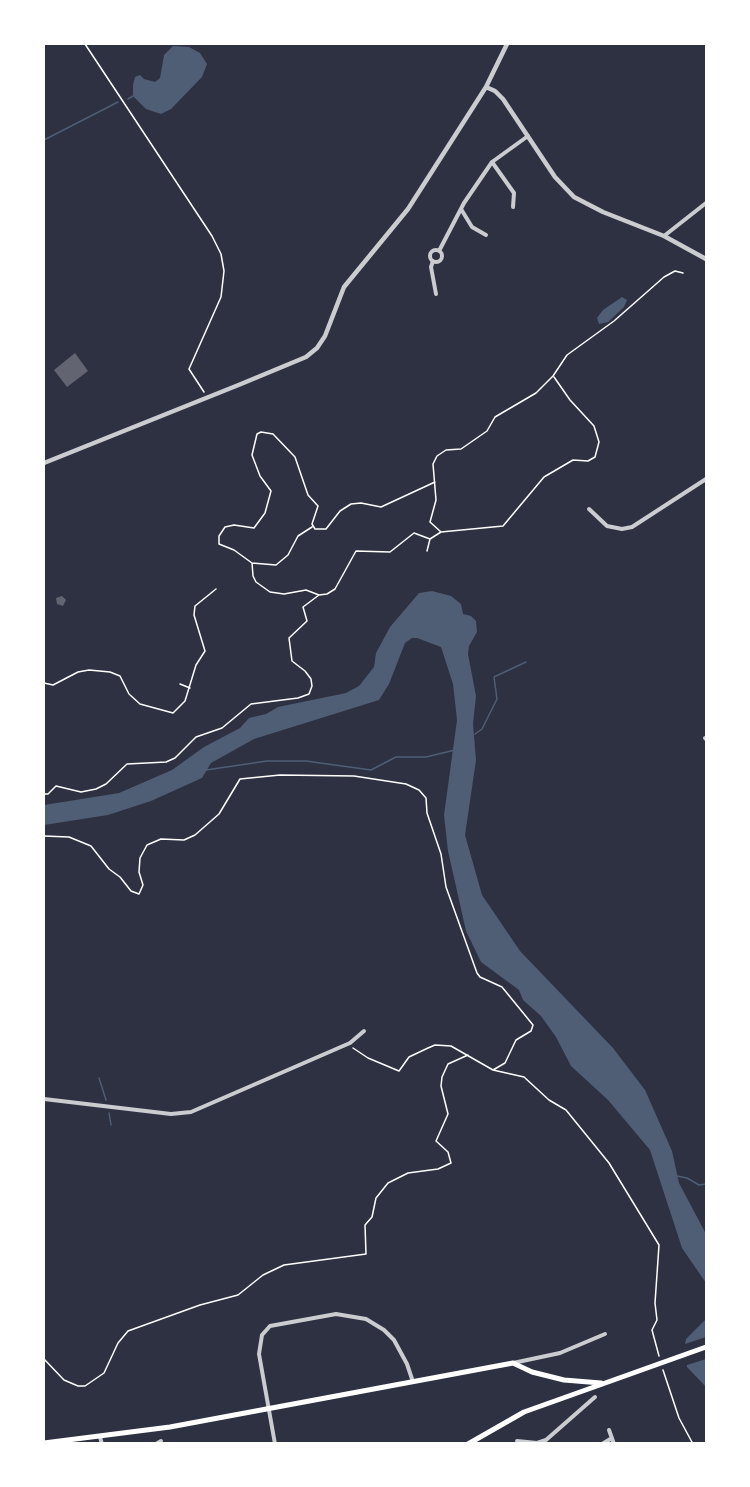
<!DOCTYPE html>
<style>
body{margin:0}
#map{position:relative;width:750px;height:1487px;overflow:hidden;background:#2d3142;font-family:"Open Sans",sans-serif}
canvas{display:block}
.frame{position:absolute;inset:0;border:45px solid #fff;pointer-events:none}
</style>
<div id="map">
<canvas width="750" height="1487"></canvas>
<div class="frame"></div>
</div>
<script>
const context = document.querySelector('canvas').getContext('2d');
context.lineJoin = 'round';
function fill(path, color) {
  context.fillStyle = color;
  context.fill(path, 'evenodd');
}
function poly(rows) {
  const path = new Path2D();
  for (const r of rows) {
    if (r.length === 3) {
      path.moveTo(r[0] + r[2], r[1]);
      path.arc(r[0], r[1], r[2], 0, 2 * Math.PI);
      continue;
    }
    path.moveTo(r[0], r[1]);
    for (let i = 2; i < r.length; i += 2) path.lineTo(r[i], r[i + 1]);
  }
  return path;
}
function trace(path, color, width, dash) {
  context.strokeStyle = color;
  context.lineWidth = width;
  context.lineCap = dash ? 'butt' : 'round';
  context.setLineDash(dash || []);
  context.stroke(path);
}
fill(poly([
 [173,46,189,47,200,53,207,64,202,77,171,109,161,114,146,109,133,96,133,85,135,77,140,75,144,79,155,82,160,78,164,55],
 [622,297,627,300,624,307,608,322,599,324,597,318,603,310],
 [432,591,451,596,461,604,463,614,471,616,476,621,477,632,469,646,468,654,476,696,473,724,476,760,465,835,482,895,520,951,613,1048,645,1090,672,1151,679,1183,706,1234,706,1283,682,1248,650,1150,608,1100,571,1066,556,1037,541,1016,523,1000,519,990,481,962,466,931,448,851,444,815,457,720,453,684,441,647,417,638,412,638,405,643,389,684,379,700,254,739,211,763,202,778,151,801,108,815,44,825,44,805,119,793,172,770,204,747,240,728,249,718,266,714,278,707,346,693,359,686,374,667,376,653,390,627,419,593],
 [706,1319,706,1387,687,1367,684,1350,686,1339]
]), '#4f5d75');
fill(poly([
 [706,1337,706,1359,684,1366,682,1345]
]), '#2d3142');
trace(poly([
 [128,99,133,96],
 [44,140,118,102],
 [475,734,482,729,497,699,494,677,526,662],
 [206,770,267,761,306,761,371,770,396,757,426,757,455,750],
 [99,1078,106,1100],
 [109,1113,111,1125],
 [677,1176,687,1178,699,1185,706,1184]
]), '#4f5d75', 1.5);
fill(poly([
 [75,353,88,371,67,387,54,370],
 [62,596,66,600,63,606,57,604,56,598]
]), '#626471');
trace(poly([
 [85,44,212,236,221,254,224,271,221,297,189,369,204,392],
 [441,532,430,522,436,500,433,464,437,456,446,450,461,449,487,431,495,417,536,393,553,376,567,355,614,321,664,277,675,271,683,273],
 [427,551,430,539,441,532,503,526,544,477,573,460,588,461,595,457,599,442,594,426,570,400,554,377],
 [252,563,276,565,288,555,298,536,312,527],
 [319,595,306,590,284,594,270,592,256,582,253,576,252,563,234,550,219,544,219,536,225,527,234,525,254,528,265,513,271,491,260,476,252,455,257,434,261,432,273,434,295,457,308,495,318,506,312,524,315,529,326,529,340,511,351,504,361,503,381,507,435,482],
 [44,683,53,685,78,672,89,670,110,672,120,676,129,694,140,704,173,713,185,701,196,665,205,651,194,615,195,606,216,589],
 [180,684,190,688],
 [44,794,48,794,56,786,81,792,96,789,106,784,127,764,166,762,175,758,196,737,222,728,251,704,298,698,309,694,312,686,311,679,305,671,292,661,289,638,307,621,303,607,319,595,327,594,335,589,356,551,390,552,414,533,430,539],
 [44,836,69,837,91,846,109,869,120,877,131,891,139,894,143,885,139,872,140,858,147,845,161,839,184,840,195,835,219,814,240,779,280,775,354,776,406,784,419,790,426,798,427,813,441,854,446,887,477,973,480,977,502,987,533,1025,531,1031,516,1040,505,1063,493,1070],
 [353,1048,368,1058,399,1071,409,1057,428,1048,435,1045,451,1046,493,1070,524,1077,549,1100,566,1110,609,1163,659,1245,655,1303,657,1320,652,1330,659,1356],
 [44,1359,64,1380,78,1386,85,1386,104,1373,118,1343,128,1331,200,1305,238,1295,263,1275,284,1265,366,1254,365,1225,372,1217,376,1198,388,1183,408,1173,438,1169,451,1163,448,1152,436,1141,448,1114,441,1086,442,1077,448,1064,468,1055],
 [663,1370,679,1418,693,1444]
]), '#fff', 1.5);
trace(poly([
 [492,162,514,193,513,207],
 [461,209,472,227,486,235],
 [664,236,706,203],
 [436,256,6],
 [439,251,464,203,492,162,528,136],
 [433,261,431,267,436,294],
 [589,509,607,526,622,529,632,527,706,479],
 [705,738,706,739],
 [44,1099,171,1114,191,1112,350,1043,364,1031],
 [513,1363,560,1353,605,1334],
 [609,1430,614,1444],
 [100,1437,102,1444],
 [517,1441,537,1443,546,1440,595,1397],
 [156,1444,161,1441],
 [275,1444,259,1354,262,1335,270,1326,336,1314,366,1319,384,1330,394,1340,407,1364,413,1382],
 [602,1444,612,1438]
]), '#caccd0', 4);
trace(poly([
 [486,87,495,91,503,99,555,177,574,197,603,212,664,236,706,259],
 [44,463,241,384,306,357,317,348,325,336,344,287,408,209,486,87,507,44]
]), '#caccd0', 4.5);
trace(poly([
 [44,1443,170,1427,513,1363,532,1372,564,1380,601,1383]
]), '#fff', 5);
trace(poly([
 [468,1444,524,1412,706,1347]
]), '#fff', 5);
</script>
